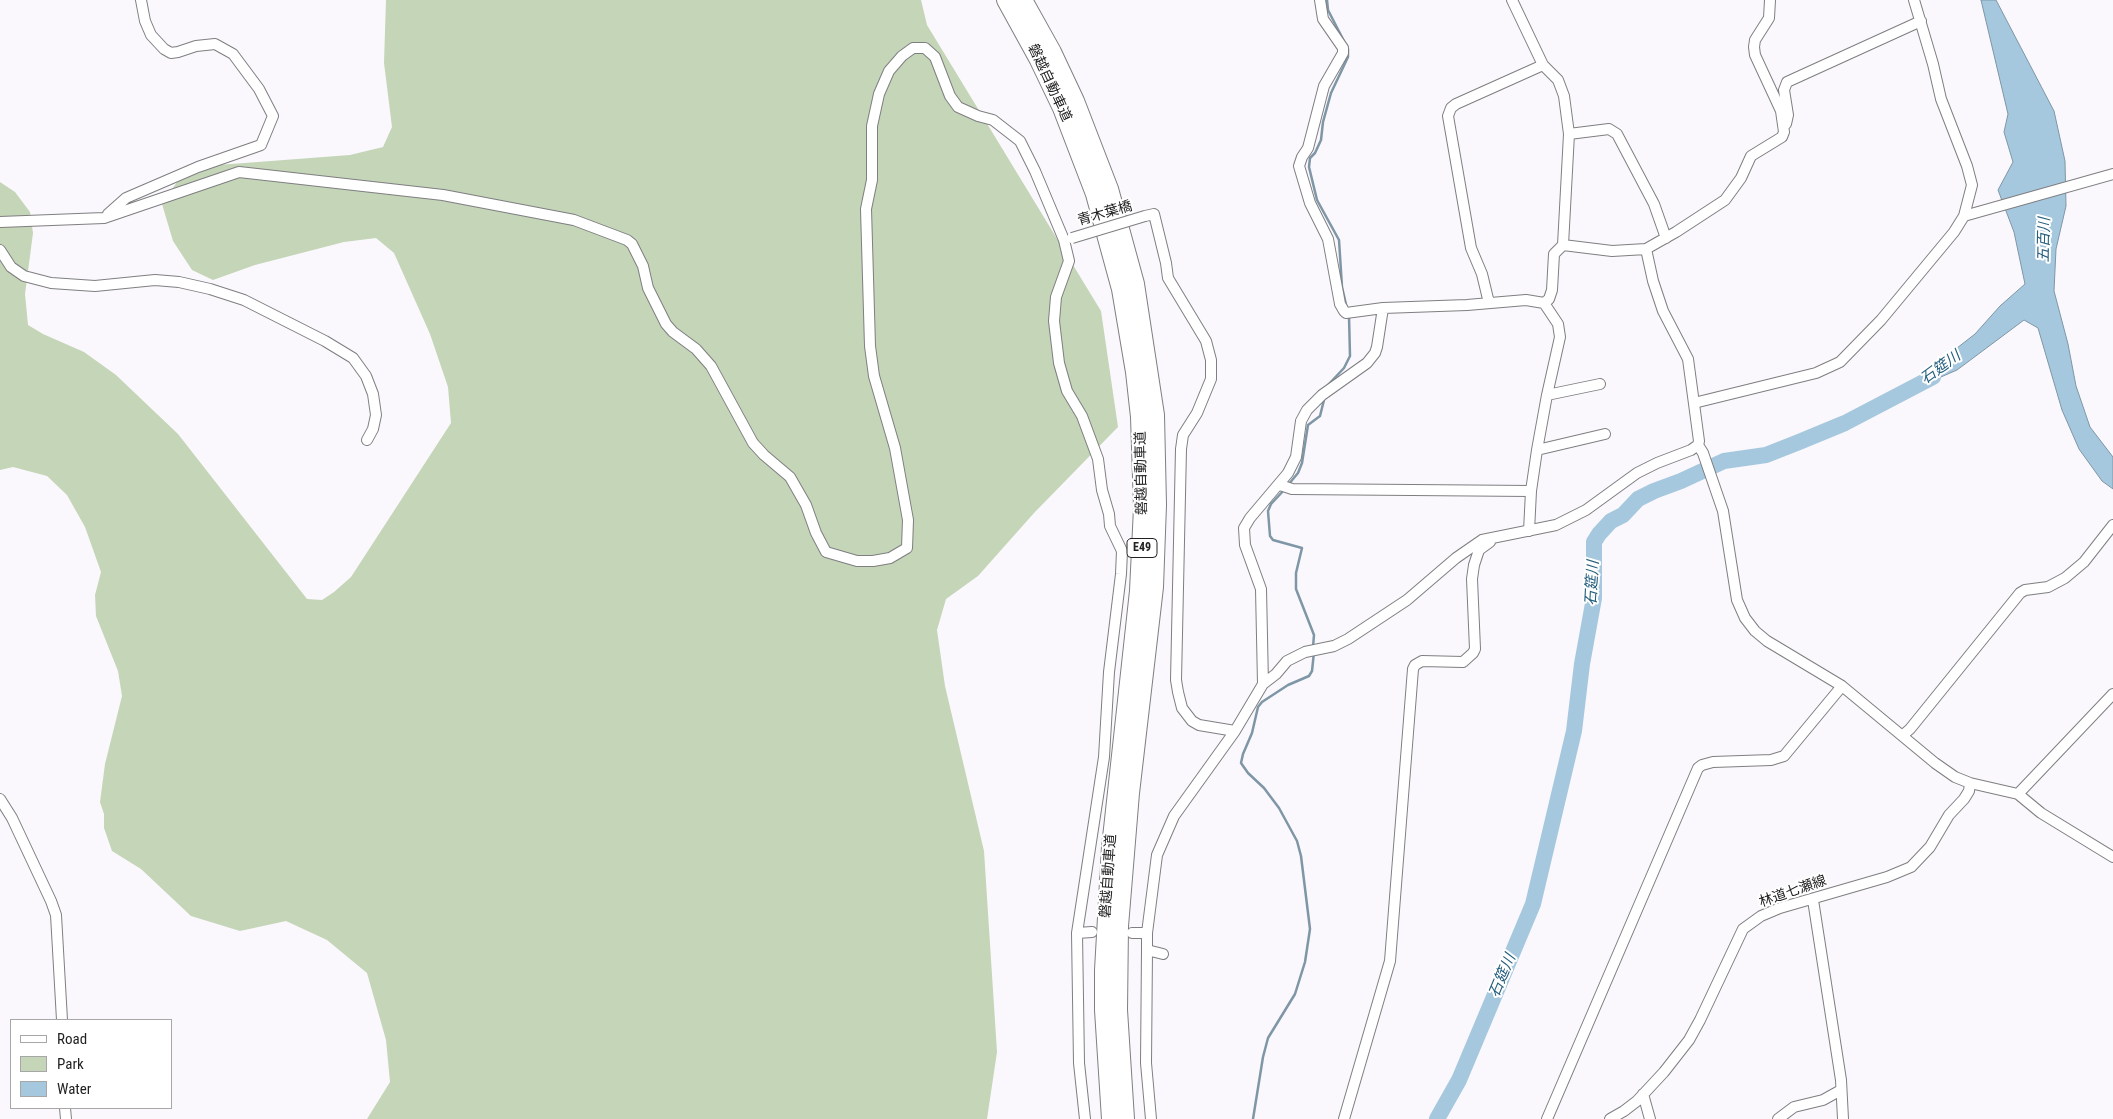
<!DOCTYPE html>
<meta charset="utf-8">
<style>
body{margin:0}
#map{position:relative;width:2113px;height:1119px;overflow:hidden;background:#faf8fc;font-family:"Roboto Condensed",sans-serif}
canvas{display:block}
.legend{position:absolute;left:10px;top:1019px;width:162px;height:90px;box-sizing:border-box;background:#fff;border:1px solid #a7a7a7;margin:0;padding:6px 9px;list-style:none;font-size:15px;color:#222223}
.legend li{display:flex;align-items:center;gap:10px;height:25px}
.legend b{width:25px;border:1px solid #a7a7a7}
</style>
<div id="map">
<canvas width="2113" height="1119"></canvas>
<ul class="legend">
<li><b style="height:6px;background:#fff"></b>Road</li>
<li><b style="height:14px;background:#c4d5b8"></b>Park</li>
<li><b style="height:14px;background:#a5c8de"></b>Water</li>
</ul>
</div>
<script>
const context = document.querySelector('canvas').getContext('2d');
context.lineJoin = 'round';
function fill(path, color) {
  context.fillStyle = color;
  context.fill(path, 'evenodd');
}
function poly(rows) {
  const path = new Path2D();
  for (const r of rows) {
    path.moveTo(r[0], r[1]);
    for (let i = 2; i < r.length; i += 2) path.lineTo(r[i], r[i + 1]);
  }
  return path;
}
function trace(path, color, width, dash) {
  context.strokeStyle = color;
  context.lineWidth = width;
  context.lineCap = dash ? 'butt' : 'round';
  context.setLineDash(dash || []);
  context.stroke(path);
}
function write(font, color, halo, rows, align = 'center') {
  context.font = font + ' "Roboto Condensed","Noto Sans JP",sans-serif';
  context.lineWidth = 4;
  context.setLineDash([]);
  context.textBaseline = 'middle';
  context.strokeStyle = halo;
  context.fillStyle = color;
  for (const [text, x, y, turn = 0] of rows) {
    context.save();
    context.translate(x, y);
    context.rotate((+turn || 0) * Math.PI / 180);
    context.textAlign = isNaN(turn) ? turn : align;
    if (halo) context.strokeText(text, 0, 0);
    context.fillText(text, 0, 0);
    context.restore();
  }
}
fill(poly([
 [386,0,921,0,927,25,1101,311,1118,427,1034,513,978,576,946,599,937,630,945,686,984,851,997,1052,987,1119,367,1119,390,1082,386,1040,367,973,327,940,286,921,240,931,191,916,141,869,112,851,104,828,104,814,100,802,105,764,122,696,118,671,96,616,95,595,101,572,85,527,67,495,47,476,13,467,0,470,0,182,15,192,30,212,33,233,25,294,28,325,43,334,84,352,116,375,178,434,307,599,322,600,334,592,351,577,451,423,448,387,430,334,394,253,376,238,344,242,255,265,213,280,192,270,173,241,162,204,177,182,218,165,350,155,383,147,392,127,384,63]
]), '#c4d5b8');
const water = poly([
 [1981,0,1996,0,2054,111,2065,161,2066,206,2056,249,2054,291,2068,344,2076,386,2090,427,2113,457,2113,489,2102,481,2079,449,2062,410,2038,328,2024,320,1957,370,1911,390,1948,355,1975,334,2000,306,2025,284,2014,232,1998,190,2013,162,2004,132,2008,114,1981,0]
]);
fill(water, '#a5c8de');
trace(water, '#7e96a6', 1);
trace(poly([
 [1327,0,1328,10,1348,49,1348,57,1331,93,1323,122,1321,140,1315,153,1310,158,1309,167,1317,200,1339,240,1342,287,1347,309],
 [1328,385,1344,368,1350,356,1349,316],
 [1288,485,1298,473,1302,463,1308,425,1320,416,1324,400],
 [1285,489,1271,504,1268,511,1270,536,1273,540,1302,548,1296,573,1296,589,1314,635,1313,647],
 [1253,1119,1263,1057,1268,1038,1295,994,1305,962,1310,929,1301,856,1297,841,1279,808,1264,788,1248,773,1241,763,1243,754,1252,733,1258,707,1262,702,1288,685,1309,676,1312,671,1314,652]
]), '#7e96a6', 2.5);
trace(poly([
 [1437,1119,1459,1080,1533,904,1574,731,1582,664,1594,598,1594,542,1599,534,1611,521,1623,515,1638,499,1654,491,1681,481,1724,461,1766,455,1799,442,1845,423,1933,377]
]), '#a5c8de', 16);
const minor = poly([
 [1320,0,1323,19,1343,48,1343,53,1324,86,1308,148,1302,157,1299,166,1310,203,1328,239,1340,304,1344,311,1346,313,1383,308,1467,305,1526,300,1544,303],
 [1512,0,1543,65,1558,80,1564,96,1569,134,1563,245],
 [1786,124,1788,115,1784,90,1787,82,1921,21],
 [1569,134,1609,129,1617,134,1654,204,1666,238],
 [108,214,126,198,198,167,261,145,273,116,259,89,233,54,215,44,196,46,178,52,171,53,164,49,151,35,145,21,141,0],
 [1145,216,1154,214,1166,263,1168,278,1206,341,1211,360,1211,379,1197,413,1183,435,1181,449,1176,680,1178,692,1182,708,1192,721,1199,725,1235,731],
 [1964,216,2113,174],
 [0,222,104,218,239,172,443,195,574,220,627,240,632,244,643,266,648,288,666,324,673,332,696,349,711,366,753,443,764,455,790,477,806,505,816,533,826,552,857,561,873,561,890,558,907,548,908,520,895,448,874,376,870,346,866,209,872,180,872,126,879,94,889,71,902,56,913,48,925,48,935,57,950,96,958,107,978,116,993,120,1020,141,1035,171,1064,240,1069,261,1056,297,1054,321,1059,363,1067,391,1082,416,1098,459,1102,490,1109,514,1110,526,1122,551,1121,574,1109,672,1104,757,1077,933,1079,1063,1085,1119],
 [1646,249,1676,232,1725,200,1741,178,1751,156,1782,137,1784,132,1781,111,1755,55,1754,47,1755,40,1769,18,1770,0],
 [0,250,11,267,24,276,51,283,95,286,155,280,179,282,210,289,244,300,325,341,353,358,366,376,373,394,376,415,373,429,367,440],
 [1489,303,1482,274,1471,248,1448,116,1451,108,1456,104,1543,65],
 [1547,395,1600,384],
 [1694,403,1816,373,1840,362,1881,320,1954,232,1964,216,1972,185,1967,166,1941,99,1933,64,1914,0],
 [1698,445,1703,453,1723,511,1737,600,1745,618,1755,631,1767,641,1842,686,1935,763,1955,777,1970,783,2018,794,2041,813,2113,857],
 [1537,450,1605,434],
 [1280,485,1292,489,1531,491],
 [1263,684,1261,589,1245,545,1244,528,1250,518,1288,473,1296,457,1301,421,1307,410,1322,395,1367,363,1375,353,1377,347,1383,308],
 [1903,735,1910,729,2020,593,2025,590,2048,587,2065,578,2084,562,2113,525],
 [2018,794,2113,694],
 [0,799,12,818,51,901,56,915,62,1020],
 [1813,900,1841,1080,1843,1119],
 [1077,933,1092,932],
 [1132,933,1147,933],
 [1147,950,1147,933,1157,855,1174,816,1235,731,1263,684,1276,674,1287,661,1305,652,1334,646,1348,639,1407,600,1456,558,1482,540,1556,525,1586,510,1637,473,1657,463,1691,450,1698,445,1699,441,1688,359,1663,311,1653,281,1646,249,1612,251,1563,245,1554,254,1552,290,1549,299,1544,303,1558,324,1560,337,1547,395,1537,450,1531,491,1529,531],
 [1643,1094,1650,1119],
 [65,1108,66,1119],
 [1151,1119,1146,1063,1147,950,1163,954],
 [1344,1119,1390,961,1413,669,1415,665,1422,661,1463,662,1473,653,1475,649,1472,579,1474,565,1479,550,1490,542],
 [1547,1119,1698,768,1702,765,1713,762,1771,760,1784,756,1842,686],
 [1610,1119,1624,1111,1637,1101,1664,1072,1689,1040,1700,1020,1743,929,1761,916,1780,908,1887,877,1911,867,1930,847,1949,815,1964,799,1969,791,1970,783],
 [1778,1119,1794,1107,1823,1100,1841,1090]
]);
const motorway = poly([
 [1006,0,1039,60,1062,108,1095,194,1121,289,1135,372,1140,417,1143,508,1139,591,1111,847,1104,970,1104,1010,1111,1119],
 [1023,0,1052,52,1075,101,1109,189,1135,284,1155,415,1157,505,1154,587,1130,793,1119,926,1118,1010,1125,1119]
]);
trace(minor, '#7f7e81', 12);
trace(motorway, '#7f7e81', 20);
trace(minor, '#fff', 10);
trace(motorway, '#fff', 18);
const minorBridge = poly([
 [1072,238,1145,216]
]);
trace(minorBridge, '#7f7e81', 12, []);
trace(minorBridge, '#fff', 10);
for (const [x, y, w] of [
 [1142,548,30]
]) {
  const box = new Path2D();
  box.roundRect(x - w / 2, y - 9.5, w, 19, 4);
  context.fillStyle = '#fff';
  context.fill(box);
  trace(box, '#222223', 1);
}
write('bold 12px', '#222223', null, [
 ["E49",1142,548]
]);
write('14px', '#222223', '#fff', [
 ["磐越自動車道",1049,83,65],
 ["青木葉橋",1105,214,-16],
 ["磐越自動車道",1142,473,-91],
 ["磐越自動車道",1109,876,-86],
 ["林道七瀬線",1793,892,-19]
]);
write('italic 15px', '#245e7d', '#fff', [
 ["五百川",2045,240,-89],
 ["石筵川",1941,368,-36],
 ["石筵川",1593,583,-87],
 ["石筵川",1503,976,-67]
]);
</script>
